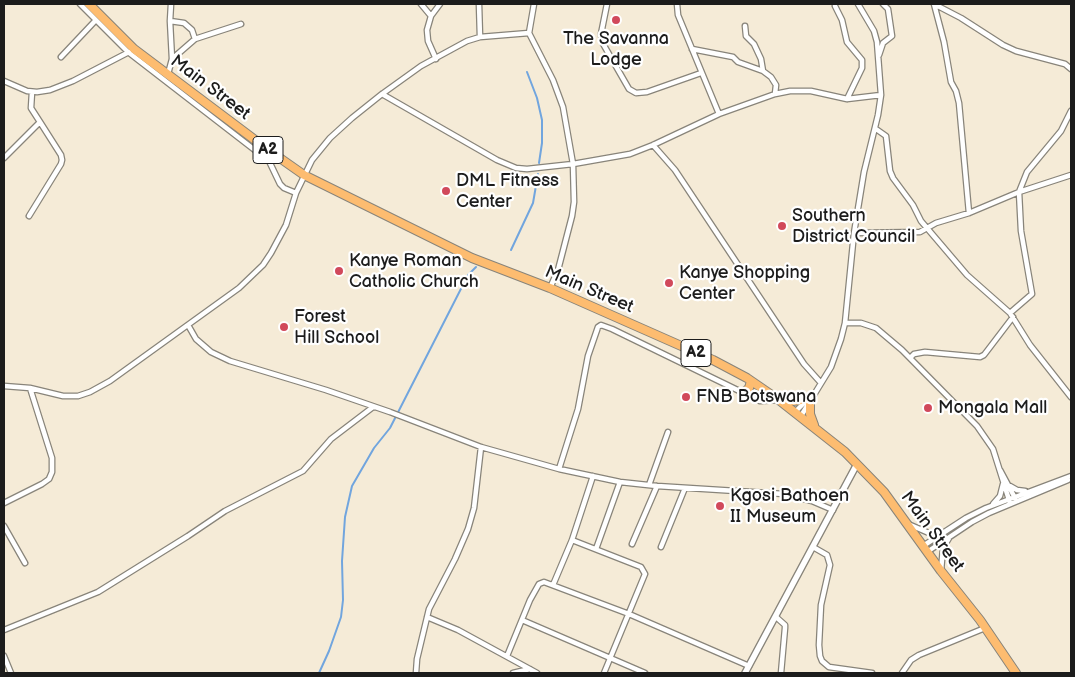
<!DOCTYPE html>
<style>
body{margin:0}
#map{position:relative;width:1075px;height:677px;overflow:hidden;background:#f5ebd7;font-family:"Balsamiq Sans",sans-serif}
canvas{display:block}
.frame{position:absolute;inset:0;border:5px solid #1c1c1c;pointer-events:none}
</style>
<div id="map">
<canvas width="1075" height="677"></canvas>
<div class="frame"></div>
</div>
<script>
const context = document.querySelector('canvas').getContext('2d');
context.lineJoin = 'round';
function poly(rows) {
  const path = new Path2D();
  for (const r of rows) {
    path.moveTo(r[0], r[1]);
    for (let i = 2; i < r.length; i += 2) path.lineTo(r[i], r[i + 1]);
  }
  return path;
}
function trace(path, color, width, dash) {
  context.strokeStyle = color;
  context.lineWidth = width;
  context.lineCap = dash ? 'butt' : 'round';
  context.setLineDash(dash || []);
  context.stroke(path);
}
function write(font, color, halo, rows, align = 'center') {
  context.font = font + ' "Balsamiq Sans",sans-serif';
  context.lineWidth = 4.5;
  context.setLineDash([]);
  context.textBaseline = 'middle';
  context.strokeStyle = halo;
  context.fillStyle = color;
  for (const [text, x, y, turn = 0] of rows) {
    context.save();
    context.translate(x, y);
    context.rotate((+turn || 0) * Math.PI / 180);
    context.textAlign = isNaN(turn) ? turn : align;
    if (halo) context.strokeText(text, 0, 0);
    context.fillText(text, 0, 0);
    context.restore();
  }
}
trace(poly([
 [527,72,537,98,542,120,542,143,539,163],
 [511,250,533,203,538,174],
 [319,673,329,651,341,617,343,600,342,561,345,517,352,486,374,448,390,428,468,275,476,267]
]), '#71a5de', 2);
const minor = poly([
 [80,4,128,52,269,161,280,184,284,188,296,193],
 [421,4,431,16],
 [479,4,480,37],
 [607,4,601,34,602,42,629,89,636,93,647,92,701,73],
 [677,4,678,15,719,114],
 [934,4,944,42,951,82,956,91,959,103,969,213],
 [934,4,961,18,1003,45,1016,51,1065,64,1071,69],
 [835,6,842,20,847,42,862,60,862,68,847,99],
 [170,21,184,23,192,30,195,39],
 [745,26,746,36,754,44,761,59,763,71,771,77,776,85,775,94],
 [529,33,553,80,563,107,573,164,574,202,572,216,558,270,550,288],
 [529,33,534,4],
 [692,49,733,57,738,62,763,71],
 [879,55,883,43,892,36,888,9,883,4],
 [61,57,95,21],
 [172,59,195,39,241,24],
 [436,59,428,41,427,30,431,16,440,4],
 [168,74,172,59,170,21,171,4],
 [4,81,27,91,37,92,50,90,73,81,129,52],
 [382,94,497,160,516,168,527,169,573,164,630,154,653,145,719,114,775,94,790,91,811,91,847,99,881,95],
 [876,129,886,136,890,171,893,178,913,205,921,221,967,275,1010,313,1030,345,1071,397],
 [653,145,675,170,804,364,821,383],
 [4,158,40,122,31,108,32,92],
 [29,216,61,164,62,160,61,155,40,122],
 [854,233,920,232,936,223,969,213,1019,192,1027,172,1061,131,1071,111],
 [1010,313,1032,294,1021,231,1019,192,1071,175],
 [845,323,861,323,876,328,902,350,977,426,993,449,1010,503],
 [188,325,196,339,211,352,230,361,326,390,390,412,481,447,559,469,620,482,657,486,784,494,812,501,833,510],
 [910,358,914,354,925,352,980,357,984,355,1013,317],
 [4,386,30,388,63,396,78,396,90,392,110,381,239,288,263,265,271,253,286,225,296,193,312,160,330,138,352,118,382,94,421,66,467,41,480,37,529,33],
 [795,412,806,401],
 [801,416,831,367,841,339,845,323,854,233,864,172,878,115,881,95,877,42,874,31,858,4],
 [559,469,578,409,588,356,598,327,601,325,612,329,760,401,779,400],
 [1000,470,1015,498],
 [649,485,668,432],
 [1010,486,1017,490,1025,491],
 [4,503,42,484,49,479,52,472,52,458,30,388],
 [993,504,1000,496,1003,484],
 [908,524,929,533,942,534],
 [4,526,25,563],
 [572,540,641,567,645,574,604,673],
 [632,544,657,486],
 [923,546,966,518,986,508,1071,476],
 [661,547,685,488],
 [813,547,827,555,830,565,821,605,819,645,820,656,822,661,829,667,872,673],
 [596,549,620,482],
 [927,552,972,522,989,513,1068,480],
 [941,571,943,548,949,538],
 [553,585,572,540,593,476],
 [427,617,458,630,537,673],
 [776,617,785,625,785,628,781,673],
 [522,620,645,673],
 [4,630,98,592,188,536,225,511,303,471,331,439,373,407],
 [4,656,11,673],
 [507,656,530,600,539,584,544,582,629,614,749,666],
 [416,673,417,659,429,609,455,559,468,529,474,508,481,447],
 [513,673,530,669],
 [902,673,911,660,919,655,985,628]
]);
const tertiary = poly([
 [745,673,857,464]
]);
const trunk = poly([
 [89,4,134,49,267,149,304,175,472,258,550,288,713,360,747,378,779,400,845,452,884,492,941,571,980,620,1016,673],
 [743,393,749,388,751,381],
 [781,399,793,401,809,399],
 [810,400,810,414,814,425]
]);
trace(minor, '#88847a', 7);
trace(tertiary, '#88847a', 8);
trace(trunk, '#88847a', 10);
trace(minor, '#fff', 4.5);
trace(tertiary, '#fff', 5.5);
trace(trunk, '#fdbc70', 8);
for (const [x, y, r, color] of [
 [616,20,5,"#d1495b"],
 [446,191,5,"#d1495b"],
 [782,226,5,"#d1495b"],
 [339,271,5,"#d1495b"],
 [669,283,5,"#d1495b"],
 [284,327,5,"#d1495b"],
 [686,397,5,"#d1495b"],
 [928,408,5,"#d1495b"],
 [720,506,5,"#d1495b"]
]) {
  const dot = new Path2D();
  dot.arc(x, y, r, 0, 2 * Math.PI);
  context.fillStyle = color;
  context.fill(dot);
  trace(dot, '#fff', 2);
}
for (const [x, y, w] of [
 [268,150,30],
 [696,353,30]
]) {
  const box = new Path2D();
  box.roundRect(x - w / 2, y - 13.5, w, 27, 4);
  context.fillStyle = '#fff';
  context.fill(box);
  trace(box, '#1c1c1c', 1);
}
write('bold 16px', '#1c1c1c', null, [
 ["A2",268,150],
 ["A2",696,353]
]);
write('18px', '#1c1c1c', '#fff', [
 ["The Savanna",616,39,"center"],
 ["Lodge",616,60,"center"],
 ["DML Fitness",456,181],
 ["Center",456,202],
 ["Southern",792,216],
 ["District Council",792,237],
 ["Kanye Roman",349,261],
 ["Catholic Church",349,282],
 ["Kanye Shopping",679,273],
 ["Center",679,294],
 ["Forest",294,317],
 ["Hill School",294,338],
 ["FNB Botswana",696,397],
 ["Mongala Mall",938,408],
 ["Kgosi Bathoen",730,496],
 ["II Museum",730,517]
], 'left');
write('18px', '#1c1c1c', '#fff', [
 ["Main Street",210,88,37],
 ["Main Street",589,290,23],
 ["Main Street",932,532,54]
]);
</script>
